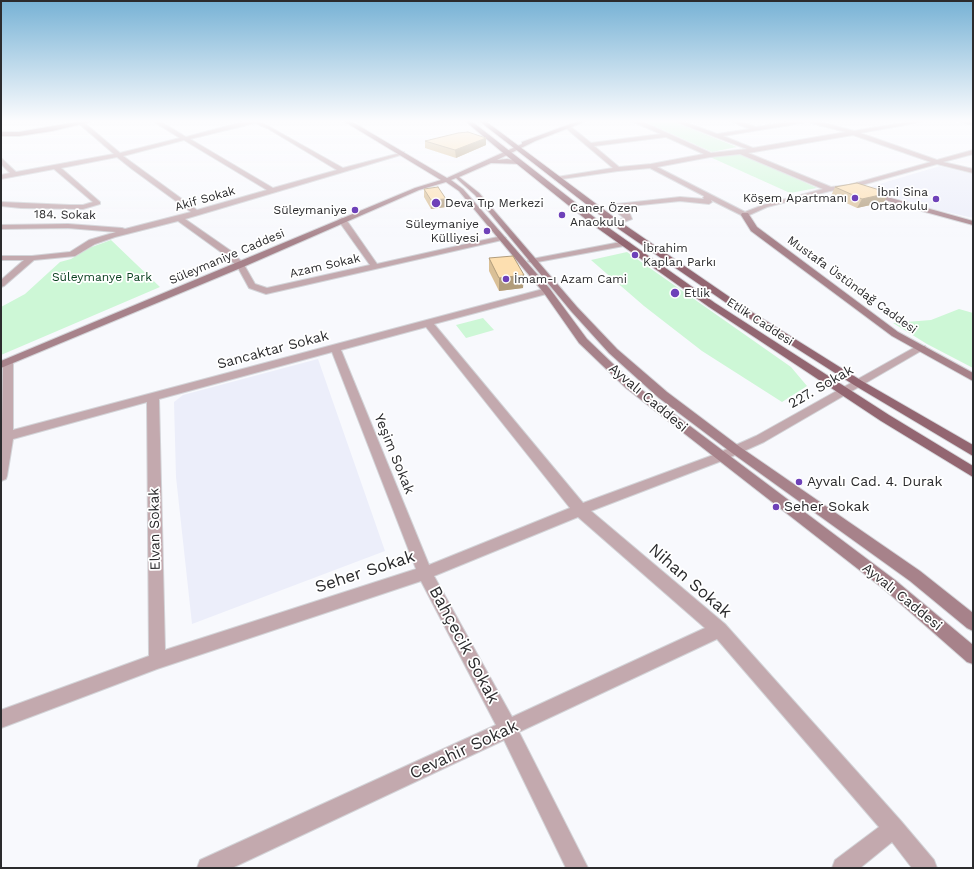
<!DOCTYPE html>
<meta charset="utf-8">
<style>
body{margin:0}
#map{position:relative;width:974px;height:869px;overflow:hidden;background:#f8f9fd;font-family:"Work Sans",sans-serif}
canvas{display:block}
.frame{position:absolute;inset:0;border:2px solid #2b2b2d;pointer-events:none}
</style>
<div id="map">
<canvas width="974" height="869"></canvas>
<div class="frame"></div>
</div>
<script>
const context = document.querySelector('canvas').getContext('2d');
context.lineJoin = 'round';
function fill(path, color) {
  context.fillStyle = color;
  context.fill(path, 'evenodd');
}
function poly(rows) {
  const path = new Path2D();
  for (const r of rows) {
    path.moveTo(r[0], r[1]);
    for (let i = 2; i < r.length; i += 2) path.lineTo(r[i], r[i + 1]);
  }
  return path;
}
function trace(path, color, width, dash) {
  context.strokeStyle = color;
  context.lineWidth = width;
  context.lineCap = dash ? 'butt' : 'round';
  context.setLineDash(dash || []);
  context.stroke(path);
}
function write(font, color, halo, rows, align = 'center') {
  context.font = font + ' "Work Sans",sans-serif';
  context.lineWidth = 3.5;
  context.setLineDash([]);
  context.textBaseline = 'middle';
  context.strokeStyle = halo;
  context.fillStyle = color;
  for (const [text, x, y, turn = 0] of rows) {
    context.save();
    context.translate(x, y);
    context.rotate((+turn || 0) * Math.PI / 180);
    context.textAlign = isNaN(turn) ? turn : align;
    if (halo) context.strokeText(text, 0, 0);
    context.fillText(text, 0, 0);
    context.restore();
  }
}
fill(poly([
 [940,166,973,174,973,218,929,208,866,188],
 [318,359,385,551,192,624,176,477,174,402,183,395]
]), '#eceefa');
fill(poly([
 [641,120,669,120,737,147,712,152],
 [742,154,817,188,790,193,710,157],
 [111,240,160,287,1,355,1,307,25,294,60,262,71,259,89,248],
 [627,252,791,367,807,386,782,402,702,351,644,306,591,260],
 [959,309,973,313,973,368,927,344,893,323,931,320],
 [483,318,494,330,466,338,456,325]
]), '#cdf7d6');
const street = poly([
 [75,120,81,120,120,153,180,138,151,120,158,120,186,137,250,120,264,120,261,122,343,168,404,152,404,154,185,219,231,251,243,263,255,284,267,288,370,265,338,220,342,218,345,218,377,264,502,236,506,238,502,240,266,294,249,288,237,266,225,255,178,221,115,237,95,244,75,256,34,260,4,286,1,287,1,280,24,260,1,260,1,256,32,256,70,252,89,240,116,232,68,228,1,229,1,225,68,224,122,228,125,229,191,212,132,169,117,157,61,168,100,202,100,204,83,209,21,208,1,206,1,202,70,205,83,205,93,202,54,169,1,179,1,175,10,173,1,164,1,158,16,172,114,154,75,120],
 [255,123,267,128,337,170,273,188,190,139,255,123],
 [184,140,267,190,197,210,123,156,184,140],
 [629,120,641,121,711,153,747,149,671,120,679,120,717,134,750,129,728,120,736,120,756,127,800,120,813,120,854,131,920,120,932,120,860,133,937,160,973,150,973,154,943,162,973,169,973,173,937,164,851,188,830,191,767,207,745,217,711,200,712,202,709,204,680,201,621,207,621,208,630,214,632,219,616,225,613,225,613,221,624,218,613,209,617,204,680,197,704,199,703,198,704,196,650,168,618,171,555,180,555,178,557,177,613,168,567,129,567,127,571,127,591,143,661,134,629,120],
 [807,122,846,132,753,148,723,136,807,122],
 [853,135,931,162,849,185,831,187,748,153,853,135],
 [666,137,704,154,651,164,619,167,594,146,666,137],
 [740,154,823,189,763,205,745,212,657,167,710,157,740,154],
 [956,120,973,121,973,125,957,121,956,120],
 [626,241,630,243,629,245,532,263,528,261,532,259,626,241],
 [547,288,551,291,550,293,434,324,583,503,716,454,756,436,917,346,925,346,926,348,764,442,724,460,591,511,725,624,901,821,934,860,937,868,912,868,892,842,860,868,832,868,835,860,879,827,717,639,519,732,588,868,566,868,504,740,232,868,197,868,200,860,496,725,421,581,157,669,1,728,1,710,149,656,147,402,13,439,7,476,6,479,1,481,3,362,4,360,8,359,13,362,13,430,547,288],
 [426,327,570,508,429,565,341,350,426,327],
 [332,352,416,569,165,650,159,399,332,352],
 [578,517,705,628,512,717,434,576,578,517]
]);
const secondary = poly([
 [88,120,98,120,52,131,19,136,1,136,1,132,19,132,88,120],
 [342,120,349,120,447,178,522,144,522,142,581,120,589,120,535,141,497,160,507,159,520,161,522,162,522,164,491,163,459,177,479,193,577,307,617,349,667,392,740,447,920,571,973,613,973,631,967,628,910,581,732,453,659,398,609,353,571,311,475,195,456,178,451,180,463,189,550,289,587,339,634,384,895,580,973,645,973,664,967,662,885,590,626,388,579,343,544,293,459,191,446,182,419,190,243,267,1,368,1,361,415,188,441,180,342,120],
 [869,193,873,193,973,221,973,225,907,207,869,195,869,193],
 [742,213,748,213,757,227,898,332,973,373,973,381,892,336,751,231,741,215,742,213]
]);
const primary = poly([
 [464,120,470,120,599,221,715,303,889,415,973,466,973,477,881,421,709,307,593,225,502,152,464,120],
 [478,120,484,120,619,221,747,309,862,381,973,445,973,456,854,385,741,313,613,225,478,120]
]);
trace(street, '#d3d4d8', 2);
trace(secondary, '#d3d4d8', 2);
trace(primary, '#d3d4d8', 2);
fill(street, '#c3a9ae');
fill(secondary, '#a7828a');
fill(primary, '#936671');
fill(poly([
 [425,141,486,145,456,158,425,148],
 [835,187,889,193,884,202,857,208,831,196],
 [424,189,446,207,431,209,424,197],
 [489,258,523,288,499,291,489,271]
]), '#dac097');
fill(poly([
 [486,138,486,145,456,158,455,150],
 [889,193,884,202,857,208,862,199],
 [446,199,446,207,431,209,431,200],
 [524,275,523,288,499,291,499,278]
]), '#b19c7b');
const building = poly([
 [468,132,486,138,455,150,425,141,458,133,468,132],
 [857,183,889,193,862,199,835,187,857,183],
 [438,187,446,199,431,200,424,189,438,187],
 [513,256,524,275,499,278,489,258,513,256]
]);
fill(building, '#fddfb0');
trace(building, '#b19c7b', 1);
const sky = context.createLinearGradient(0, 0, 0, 242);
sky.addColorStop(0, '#77b2d5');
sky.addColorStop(0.5, '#fcfcfe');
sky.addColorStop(1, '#fcfcfe00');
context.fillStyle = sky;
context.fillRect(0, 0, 974, 242);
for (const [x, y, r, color] of [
 [855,198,4,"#6e41b9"],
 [936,199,4,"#6e41b9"],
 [436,203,5,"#6e41b9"],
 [355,210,4,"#6e41b9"],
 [562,215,4,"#6e41b9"],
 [487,231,4,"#6e41b9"],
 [635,255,4,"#6e41b9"],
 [506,279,4,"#6e41b9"],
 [675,293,5,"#6e41b9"],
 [799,482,4,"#6e41b9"],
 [776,507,4,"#6e41b9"]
]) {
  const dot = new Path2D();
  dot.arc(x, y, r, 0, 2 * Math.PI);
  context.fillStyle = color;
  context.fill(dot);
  trace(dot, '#fff', 1.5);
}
write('12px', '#2b2b2d', '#fff', [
 ["İbni Sina",928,192,"right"],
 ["Ortaokulu",928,206,"right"],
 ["Köşem Apartmanı",847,198,"right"],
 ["Deva Tıp Merkezi",445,203],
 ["Caner Özen",570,208],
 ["Anaokulu",570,222],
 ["Süleymaniye",347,210,"right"],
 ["Süleymaniye",479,224,"right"],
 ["Külliyesi",479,238,"right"],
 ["İbrahim",643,248],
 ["Kaplan Parkı",643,262],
 ["İmam-ı Azam Cami",514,279],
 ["Etlik",684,293]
], 'left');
write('12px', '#2b2b2d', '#fff', [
 ["Akif Sokak",205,199,-16],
 ["184. Sokak",65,215,1],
 ["Süleymaniye Caddesi",227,257,-23],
 ["Azam Sokak",325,266,-13],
 ["Mustafa Üstündağ Caddesi",852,285,36],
 ["Etlik Caddesi",760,322,33]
]);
write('12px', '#0b4120', '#fff', [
 ["Süleymanye Park",102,277]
]);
write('14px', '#2b2b2d', '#fff', [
 ["Sancaktar Sokak",273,350,-15],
 ["227. Sokak",821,387,-30],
 ["Ayvalı Caddesi",648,398,40],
 ["Yeşim Sokak",394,454,68],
 ["Elvan Sokak",155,529,-91],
 ["Ayvalı Caddesi",902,597,39]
]);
write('14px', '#2b2b2d', '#fff', [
 ["Ayvalı Cad. 4. Durak",807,482],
 ["Seher Sokak",784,507]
], 'left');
write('17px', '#2b2b2d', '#fff', [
 ["Seher Sokak",365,572,-18],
 ["Nihan Sokak",690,581,41],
 ["Bahçecik Sokak",464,645,62],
 ["Cevahir Sokak",464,750,-25]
]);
</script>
